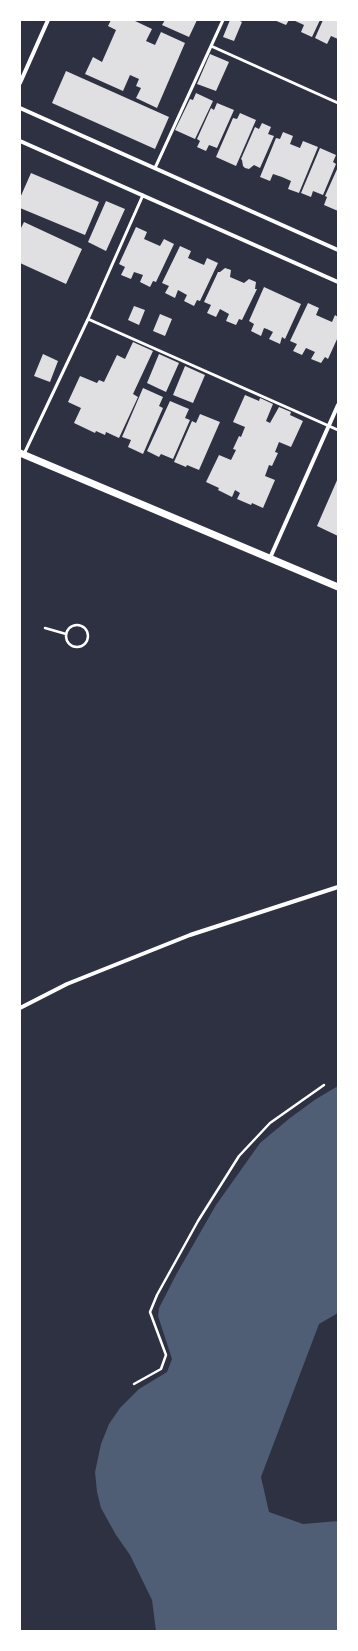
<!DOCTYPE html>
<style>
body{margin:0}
#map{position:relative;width:358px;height:1651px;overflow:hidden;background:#2d3142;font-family:Montserrat,sans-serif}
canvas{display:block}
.frame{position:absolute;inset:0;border:21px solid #fff;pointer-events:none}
</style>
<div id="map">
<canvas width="358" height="1651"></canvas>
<div class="frame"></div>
</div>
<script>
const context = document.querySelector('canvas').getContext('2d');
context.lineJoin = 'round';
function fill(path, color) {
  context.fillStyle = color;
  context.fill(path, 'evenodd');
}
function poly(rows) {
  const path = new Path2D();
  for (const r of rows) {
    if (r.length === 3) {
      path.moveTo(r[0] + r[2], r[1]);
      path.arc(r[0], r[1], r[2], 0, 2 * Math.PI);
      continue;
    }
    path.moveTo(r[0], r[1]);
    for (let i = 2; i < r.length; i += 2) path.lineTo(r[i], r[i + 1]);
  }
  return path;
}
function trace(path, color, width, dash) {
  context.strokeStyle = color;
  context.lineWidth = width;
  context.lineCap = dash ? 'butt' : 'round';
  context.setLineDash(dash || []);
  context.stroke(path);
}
fill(poly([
 [338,1086,338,1313,319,1324,261,1477,269,1512,303,1524,338,1521,338,1631,156,1631,152,1600,130,1555,116,1535,101,1508,97,1492,95,1472,101,1444,109,1424,120,1408,139,1389,167,1372,172,1359,158,1316,159,1308,177,1273,216,1205,260,1143,290,1118,316,1099]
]), '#4f5d75');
fill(poly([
 [111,20,133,20,152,29,146,41,155,45,161,32,185,43,157,108,136,98,141,88,136,86,139,79,130,75,123,91,85,74,93,57,102,62,116,30,108,26],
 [165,20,197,20,189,37,162,25],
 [230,20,238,20,242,22,234,41,223,37],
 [274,20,289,20,286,25],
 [293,20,320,20,312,37,301,32,304,25],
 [323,20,338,20,338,39,331,36,327,44,315,38],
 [210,54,229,62,216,91,197,84],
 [66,71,169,117,155,149,52,103],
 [196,93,213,101,195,139,175,130,190,99,193,100],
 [217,103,234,110,217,148,209,145,206,151,197,147,200,141,197,139,211,108,214,110],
 [240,113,256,120,236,166,216,157,233,118,237,119],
 [262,123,271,127,268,134,274,136,260,168,254,165,249,169,245,168,243,166,242,160,241,159,255,127,259,129],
 [283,132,293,136,290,144,300,148,303,141,318,147,299,193,288,189,291,181,282,177,273,174,270,181,260,177,276,138,280,139],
 [320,148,336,155,333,162,336,164,323,195,313,191,311,197,301,193],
 [338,167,338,211,324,205,327,197,325,196],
 [31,173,99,202,85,235,20,208,20,198],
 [106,201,125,209,106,251,88,242],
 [24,222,82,249,66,284,20,263,20,230],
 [136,227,147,232,144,239,160,246,164,239,174,244,156,282,153,281,150,287,140,282,143,275,134,272,131,279,121,275,125,267,119,264],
 [180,246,191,251,188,258,204,265,207,258,218,263,200,301,197,300,194,306,184,301,187,295,178,290,175,298,165,293,169,286,162,283],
 [225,268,231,270,230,277,244,283,249,279,256,282,255,289,257,289,242,320,239,319,236,325,226,321,229,314,220,309,216,317,207,313,211,305,204,302,218,272,220,272],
 [264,287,301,304,285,339,282,337,280,344,269,339,273,332,267,329,264,328,261,336,251,331,254,324,249,321],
 [308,303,319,308,316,315,332,322,335,315,338,317,338,337,328,359,325,357,321,363,311,359,315,352,306,348,302,355,293,351,297,344,290,341],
 [134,306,145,310,139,325,128,320],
 [160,314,172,319,165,336,153,331],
 [133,342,153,351,133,394,138,397,119,438,106,432,105,435,96,431,95,433,74,423,81,408,68,402,80,376,97,383,99,380,104,382,117,355,125,359],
 [43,354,58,361,50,382,34,376],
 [159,354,179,363,166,392,147,383],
 [185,366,205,375,193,403,173,395],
 [143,388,163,397,159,406,163,408,143,454,128,447,131,440,122,437],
 [245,395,259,401,260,398,273,404,266,421,270,423,279,407,291,412,290,415,303,421,291,447,279,442,275,452,278,453,272,466,269,465,265,476,275,480,263,508,252,503,251,505,237,499,240,493,235,490,232,497,218,490,219,488,206,482,219,455,231,460,236,450,233,449,239,436,241,437,245,427,233,422],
 [170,401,189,409,185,418,190,420,173,459,161,454,159,457,147,451],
 [200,414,220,422,199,470,187,465,186,467,174,462,192,421,196,423],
 [338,478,338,536,317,526]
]), '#e0e0e3');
trace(poly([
 [77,636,11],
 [45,628,66,634],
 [134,1384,161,1369,166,1355,150,1312,157,1295,198,1221,239,1156,270,1123,324,1085]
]), '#fff', 2.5);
trace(poly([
 [211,46,338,103],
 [155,168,223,20],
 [88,319,338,430],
 [24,454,88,319,143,195]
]), '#fff', 3);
trace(poly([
 [20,83,48,20],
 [20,108,338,250],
 [20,141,338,282],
 [270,558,338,405],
 [20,1008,67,984,190,935,338,887]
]), '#fff', 4);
trace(poly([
 [20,453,338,587]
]), '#fff', 7);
</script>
